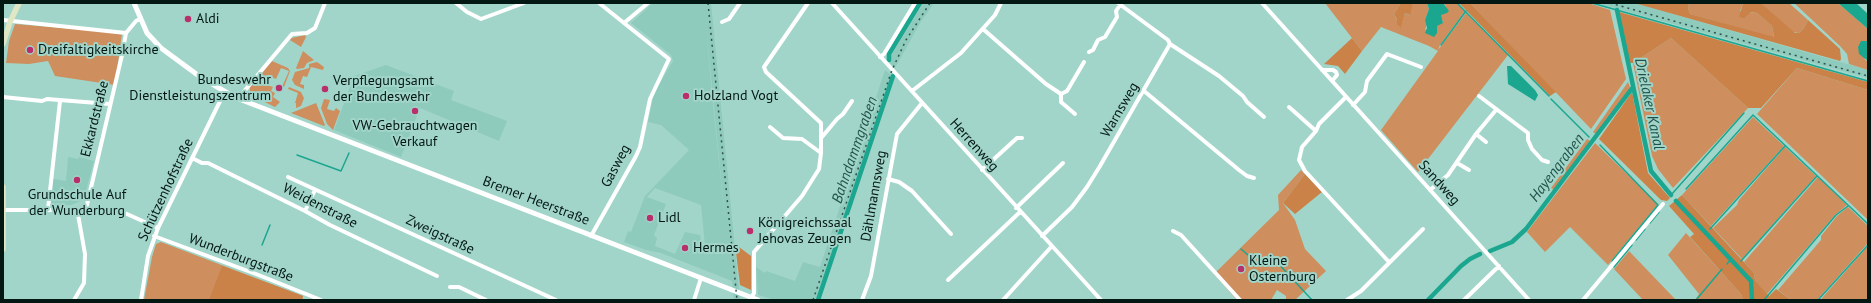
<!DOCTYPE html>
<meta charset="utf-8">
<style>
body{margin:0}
#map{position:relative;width:1871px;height:303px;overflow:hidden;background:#a2d5c9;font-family:"PT Sans",sans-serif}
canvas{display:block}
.frame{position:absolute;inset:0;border:4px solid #031713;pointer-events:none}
</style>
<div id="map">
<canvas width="1871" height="303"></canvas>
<div class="frame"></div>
</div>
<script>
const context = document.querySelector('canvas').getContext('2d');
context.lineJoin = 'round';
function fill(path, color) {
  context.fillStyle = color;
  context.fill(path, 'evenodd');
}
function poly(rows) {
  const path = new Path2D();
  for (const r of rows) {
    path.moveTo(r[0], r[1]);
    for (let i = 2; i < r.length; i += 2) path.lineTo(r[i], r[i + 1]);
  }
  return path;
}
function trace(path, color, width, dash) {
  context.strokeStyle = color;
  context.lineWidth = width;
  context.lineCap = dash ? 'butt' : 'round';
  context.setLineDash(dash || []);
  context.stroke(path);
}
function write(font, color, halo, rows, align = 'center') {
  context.font = font + ' "PT Sans",sans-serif';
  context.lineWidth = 4;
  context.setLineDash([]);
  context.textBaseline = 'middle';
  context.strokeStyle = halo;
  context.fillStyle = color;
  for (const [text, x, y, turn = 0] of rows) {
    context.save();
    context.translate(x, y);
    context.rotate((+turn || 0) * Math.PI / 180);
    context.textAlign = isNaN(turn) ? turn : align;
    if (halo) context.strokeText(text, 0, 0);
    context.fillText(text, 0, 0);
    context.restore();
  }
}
fill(poly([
 [653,3,711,3,740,300,734,300,732,281,661,253,646,250,624,242,628,231,631,232,645,196,689,150,661,125,648,122,654,93,673,61,671,55,631,23],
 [706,26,727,238,712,95],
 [655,188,701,205,705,246,702,246,700,235,685,232,675,254,655,246,657,238,654,235,666,204,647,197],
 [923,3,934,3,920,23,895,68,888,61],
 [1597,3,1634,3,1868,70,1868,78],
 [386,65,454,91,451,100,507,121,499,141,420,108,401,157,334,130,354,76],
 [885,70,894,77,820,298,824,300,775,300,758,295,756,267,765,273,766,271,795,281,803,262,820,267],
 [68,157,78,159,79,157,94,161,86,191,79,202,71,205,52,205,51,203,53,179,66,181]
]), '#8ecbbd');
fill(poly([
 [1325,3,1401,3,1394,14,1401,27,1405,13,1409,15,1413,3,1427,3,1429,9,1425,20,1427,24,1425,30,1443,22,1440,15,1444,13,1446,6,1443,3,1456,3,1465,11,1440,45,1438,50,1466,13,1508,55,1418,172,1381,130,1438,51,1429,46,1381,27,1362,51],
 [1470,3,1588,3,1610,10,1626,79,1591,129],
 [1689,3,1743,3,1740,11,1757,13,1772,26,1774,38,1690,14,1688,8],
 [1761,3,1789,3,1808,20,1804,28,1799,33,1792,32],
 [1794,3,1838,3,1868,29,1868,41,1861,41,1865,60,1868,61,1868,70,1849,64,1847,54,1840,46],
 [15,24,122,33,115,85,55,76,48,61,29,64,6,63,9,41],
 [305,35,306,37,301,47,290,40,292,38],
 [1671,38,1748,108,1673,188,1658,169,1652,156,1633,63],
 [303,51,314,60,307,63,304,68,297,69,296,68],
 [272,61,288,68,290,71,284,87,282,87,289,71,281,68,276,79,267,75,264,84,273,87,271,91,275,93,273,97,280,102,275,107,250,95,250,87],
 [317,62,324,67,323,70,311,67,307,77,303,76,300,84,304,85,304,89,295,85,292,80,295,72,309,68,309,64],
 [1797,68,1868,90,1868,220,1757,114],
 [1628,82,1630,87,1628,92,1597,135,1593,132],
 [289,87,301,92,304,98,301,106,296,108,296,103,295,103,298,93,288,89],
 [324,99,330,100,327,109,334,111,336,108,340,111,333,130,327,124,321,108],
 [316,103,325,125,324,126,291,113],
 [1753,117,1784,146,1711,226,1682,195],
 [1587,139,1592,142,1554,190,1551,188],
 [1595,143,1658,204,1608,265,1570,227,1545,252,1527,232],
 [1785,147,1816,176,1742,259,1713,228,1737,205,1739,200],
 [1301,170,1305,174,1283,203,1295,220,1305,249,1326,271,1295,300,1286,300,1286,296,1277,290,1271,300,1237,300,1214,274,1279,210,1278,195],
 [1818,177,1847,205,1835,215,1767,294,1755,280,1754,273,1744,262],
 [1848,207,1868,226,1868,243,1817,300,1791,300,1778,290,1821,240,1821,236,1837,216],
 [1686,233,1741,294,1743,300,1695,300,1699,294,1668,255],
 [161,242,303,296,302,300,144,300,152,257,156,244],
 [1868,246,1868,299,1821,300,1822,298],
 [1629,251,1676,300,1643,300,1614,269]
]), '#ce8e5d');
fill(poly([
 [1401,3,1413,3,1410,15,1405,13,1401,28,1397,24,1397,19,1394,14],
 [1459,3,1470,3,1556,92,1550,96],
 [1634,3,1689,3,1688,8,1690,14,1774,37,1772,26,1757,13,1751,12,1744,18,1739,17,1743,3,1761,3,1795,33,1799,33,1804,28,1808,20,1840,49,1841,59,1840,61],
 [1619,12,1868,82,1868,90,1797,68,1761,108,1748,108,1671,38,1633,63,1629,63],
 [1352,38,1362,51,1345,74,1338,66,1324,64],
 [1632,92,1648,173,1670,198,1667,201,1661,200,1599,139],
 [1305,174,1322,192,1295,214,1283,203],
 [1682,195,1754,273,1755,280,1769,296,1776,289,1791,300,1743,300,1741,294,1690,237,1694,234,1669,206],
 [735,244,751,256,751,290,740,285],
 [222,266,303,296,302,300,209,300]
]), '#ca8248');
fill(poly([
 [1427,3,1443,3,1449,11,1447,13,1441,15,1443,23,1437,26,1437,33,1434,37,1425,33,1427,28,1425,20,1429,9],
 [1838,3,1856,3,1868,14,1868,29],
 [1861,41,1868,41,1868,61,1859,54,1858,47],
 [1507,66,1511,66,1535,90,1538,95,1535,101,1508,84]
]), '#1ba690');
trace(poly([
 [1457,3,1549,96],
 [1592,3,1868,81],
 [1441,45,1466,11],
 [1551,99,1589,137],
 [1600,145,1658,205,1612,261],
 [297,155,341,171,349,153],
 [1686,189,1753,115,1868,224],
 [1671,195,1744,113],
 [1650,223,1659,212],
 [1710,229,1785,146],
 [1636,240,1645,229],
 [262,245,270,225],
 [1241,249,1255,261],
 [1275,260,1312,300],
 [1741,261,1817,176],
 [1259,263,1261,265,1271,255],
 [1727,264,1731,259],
 [1614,267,1632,245],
 [1696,300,1722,269],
 [1764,300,1836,215,1848,206],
 [1818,300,1868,245]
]), '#1ba690', 1.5);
trace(poly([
 [1617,10,1651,171,1671,195],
 [889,60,889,54,920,3],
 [1676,201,1751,281,1752,300],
 [1490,251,1512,242,1526,229,1633,87],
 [818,300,893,76],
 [1428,300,1461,266,1470,259,1480,254]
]), '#1ba690', 4.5);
trace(poly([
 [456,3,467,12,481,19,524,3],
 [832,3,1101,300],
 [1262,3,1529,300],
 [3,20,126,33],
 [722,22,729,19,740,3],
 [624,23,648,3],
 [983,29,1046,84,1061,94],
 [126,33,136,21,140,19],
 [1170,44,1219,76,1243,96,1247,102,1264,117],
 [1089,52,1093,50,1098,40,1105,37,1117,17,1116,11,1120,5],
 [880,57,884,54,915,3],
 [1322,70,1333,70,1336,72,1337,75,1332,81],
 [912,91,961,53,995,15,1001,3],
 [1144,91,1239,170,1247,176,1254,178],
 [1479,96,1528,133,1528,140,1532,149,1542,160,1548,162],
 [3,97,42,101,47,99,110,104],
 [1346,97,1319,124,1316,131,1302,147,1299,160,1305,171,1389,262],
 [239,99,241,95,292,34,307,33,315,28,325,3],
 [1353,105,1365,92,1367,81,1387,54,1421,67],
 [1289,107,1316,131],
 [1075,114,1061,102,1061,94,1067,91,1084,62],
 [770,127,783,138,802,139,821,153],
 [1476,134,1486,142],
 [822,137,837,119,843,114,852,101],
 [192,158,202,163,208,163,305,211,330,225,437,276],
 [1457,163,1469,170],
 [982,170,1017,138,1022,138],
 [288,177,556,300],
 [888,179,899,182,912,191,951,234],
 [1430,190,1448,175,1476,134,1496,110],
 [1016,208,1063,163],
 [48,209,60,101],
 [86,209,122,55,126,33],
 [3,210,111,210,127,214,158,228],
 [305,211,315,190],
 [1173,231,1181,235,1240,300],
 [154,236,256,274,321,300],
 [591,236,636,156,640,147,650,99,669,59,599,3],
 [1042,236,1072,207,1087,187,1100,166,1170,44,1168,40,1118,3],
 [948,280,1020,212],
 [450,287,459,287,486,300],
 [74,300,84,283,85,254,77,209],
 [141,300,148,256,158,228,224,93],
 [694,300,701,278],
 [750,300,754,293,754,252,802,196,819,169,821,153,821,123,766,72,764,67,808,3],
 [862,300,871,276,897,134,922,103],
 [1003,300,1052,246],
 [1347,300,1361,291,1423,229],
 [1464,300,1499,266],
 [1583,300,1663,204]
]), '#fff', 4);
trace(poly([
 [134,3,147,33,161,48,199,76,234,97,758,300]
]), '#fff', 5);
trace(poly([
 [3,44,10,22,19,3],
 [3,187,3,249]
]), '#e1e7c4', 5.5);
trace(poly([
 [708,3,737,300],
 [1610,3,1868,76],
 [813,300,892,70,906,40,930,3]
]), '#33504a', 1.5, [2, 4]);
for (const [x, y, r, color] of [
 [188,19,4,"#b82f6c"],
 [30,50,4,"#b82f6c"],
 [279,88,4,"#b82f6c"],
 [325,89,4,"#b82f6c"],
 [686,96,4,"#b82f6c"],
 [415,111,4,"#b82f6c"],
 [77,180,4,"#b82f6c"],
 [650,218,4,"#b82f6c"],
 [750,231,4,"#b82f6c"],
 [685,248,4,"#b82f6c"],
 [1241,269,4,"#b82f6c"]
]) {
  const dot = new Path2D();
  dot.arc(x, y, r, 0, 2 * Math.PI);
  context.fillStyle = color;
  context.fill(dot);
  trace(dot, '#a2d5c9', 1.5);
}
write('14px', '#031713', '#a2d5c9', [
 ["Aldi",196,19],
 ["Dreifaltigkeitskirche",38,50],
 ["Bundeswehr",271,80,"right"],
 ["Dienstleistungszentrum",271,96,"right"],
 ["Verpflegungsamt",333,81],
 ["der Bundeswehr",333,97],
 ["Holzland Vogt",694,96],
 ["VW-Gebrauchtwagen",415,126,"center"],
 ["Verkauf",415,142,"center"],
 ["Grundschule Auf",77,195,"center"],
 ["der Wunderburg",77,211,"center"],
 ["Lidl",658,218],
 ["Königreichssaal",758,223],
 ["Jehovas Zeugen",758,239],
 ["Hermes",693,248],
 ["Kleine",1249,261],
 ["Osternburg",1249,277]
], 'left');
write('14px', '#031713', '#a2d5c9', [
 ["Warnsweg",1120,110,-60],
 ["Ekkardstraße",95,119,-76],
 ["Herrenweg",974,145,48],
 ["Gasweg",616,166,-62],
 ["Sandweg",1439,183,48],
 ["Schützenhofstraße",166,190,-65],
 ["Dählmannsweg",874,196,-80],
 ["Bremer Heerstraße",536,201,21],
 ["Weidenstraße",320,206,27],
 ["Zweigstraße",440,235,25],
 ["Wunderburgstraße",241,258,21]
]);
write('italic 15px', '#1e5248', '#a2d5c9', [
 ["Drielaker Kanal",1649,104,78],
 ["Bahndammgraben",855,150,-71],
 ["Hayengraben",1557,168,-53]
]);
</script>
